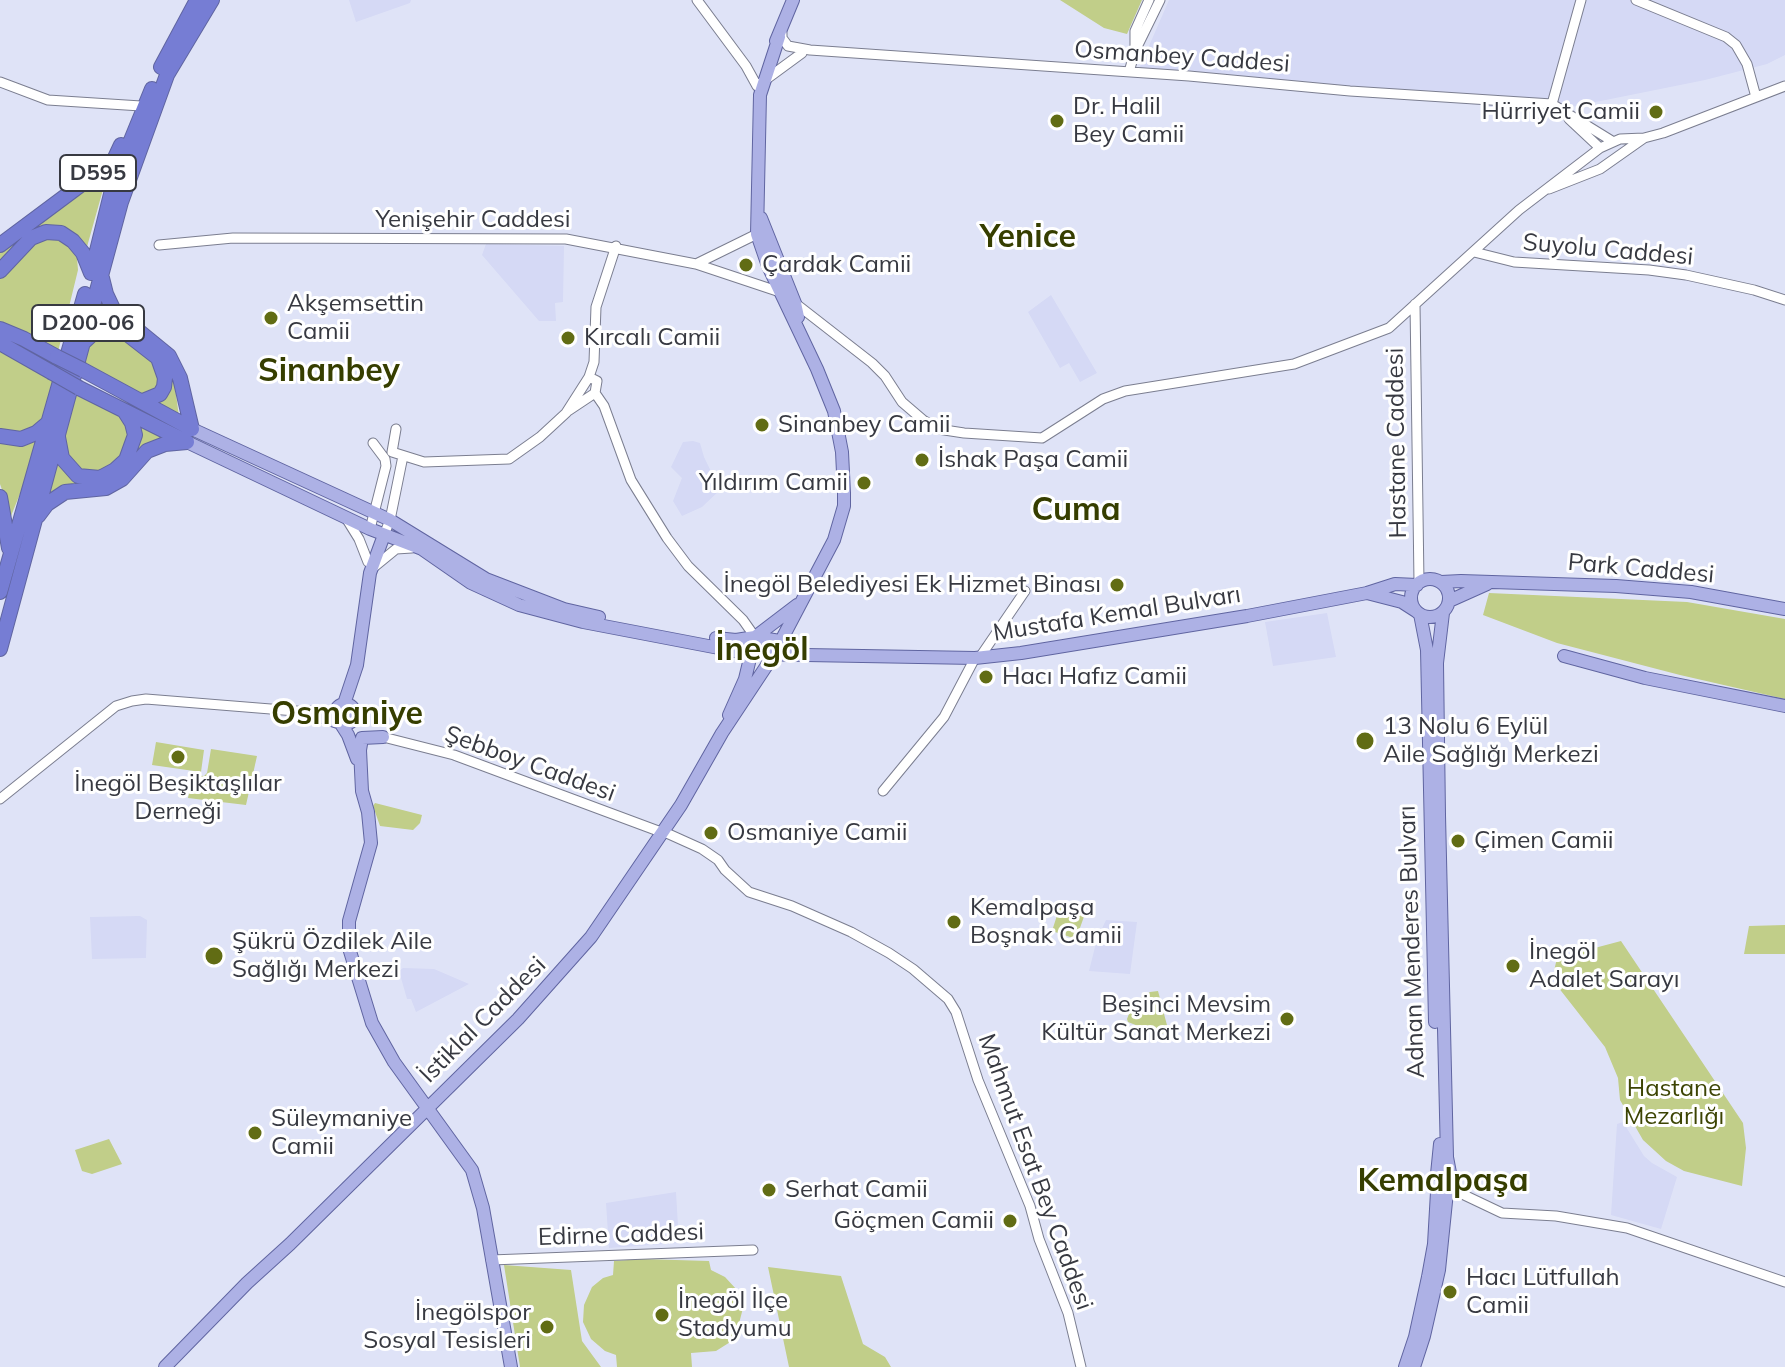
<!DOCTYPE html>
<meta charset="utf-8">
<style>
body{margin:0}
canvas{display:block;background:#dfe3f7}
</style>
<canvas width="1785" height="1367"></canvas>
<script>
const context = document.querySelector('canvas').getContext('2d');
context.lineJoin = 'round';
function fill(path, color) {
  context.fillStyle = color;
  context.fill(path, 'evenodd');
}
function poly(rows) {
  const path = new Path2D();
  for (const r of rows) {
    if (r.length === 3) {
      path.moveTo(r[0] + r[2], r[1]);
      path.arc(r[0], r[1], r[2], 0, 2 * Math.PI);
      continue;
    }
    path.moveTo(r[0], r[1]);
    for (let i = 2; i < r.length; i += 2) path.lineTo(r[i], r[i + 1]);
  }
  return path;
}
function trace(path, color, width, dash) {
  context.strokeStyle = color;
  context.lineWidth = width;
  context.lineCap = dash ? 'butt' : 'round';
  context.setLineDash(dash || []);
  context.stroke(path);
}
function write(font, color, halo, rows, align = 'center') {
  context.font = font + ' Mulish,sans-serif';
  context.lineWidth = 6;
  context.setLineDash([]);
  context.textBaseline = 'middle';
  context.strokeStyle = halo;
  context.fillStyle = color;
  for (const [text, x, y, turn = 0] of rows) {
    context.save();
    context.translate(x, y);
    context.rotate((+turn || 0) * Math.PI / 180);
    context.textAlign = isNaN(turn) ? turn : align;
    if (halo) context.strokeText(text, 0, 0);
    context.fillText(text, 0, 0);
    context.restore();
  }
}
fill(poly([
 [349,0,411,0,410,3,356,22],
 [1169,0,1785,0,1785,55,1767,64,1705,80,1546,112,1139,69],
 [486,244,564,246,563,302,555,303,556,321,539,321,482,255],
 [1051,295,1097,373,1080,382,1069,363,1060,368,1028,312],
 [693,441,700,443,704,457,720,490,702,507,682,516,673,501,682,478,671,467,683,442],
 [1327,613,1336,657,1273,666,1265,622],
 [140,916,147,920,146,958,92,959,90,917],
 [1106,920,1137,922,1130,974,1089,971,1097,939],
 [403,968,434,969,469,984,416,1012,411,999,407,999,399,971],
 [1623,1122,1644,1156,1652,1163,1677,1177,1661,1229,1611,1215,1617,1124],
 [676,1192,679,1243,609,1248,606,1203]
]), '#d5d9f5');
fill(poly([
 [1060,0,1142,0,1127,34,1104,28],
 [109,168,85,254,47,226,0,264,0,249],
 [45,239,58,239,69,245,77,258,78,270,57,356,0,324,0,276,34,243],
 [122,330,174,379,179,417,151,404,165,378,152,398,75,366,89,335],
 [0,343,61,378,49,422,11,516,0,484],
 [70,383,187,442,165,444,47,504],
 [1489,593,1687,602,1785,619,1785,699,1680,675,1557,643,1483,615],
 [156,742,204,750,201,772,152,765],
 [211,749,257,756,246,805,188,798,192,775,204,776,207,773],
 [375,803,422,815,420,823,413,830,380,826,373,806],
 [1061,903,1086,911,1076,939,1052,931],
 [1785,925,1785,954,1744,954,1749,926],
 [1621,941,1743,1123,1746,1148,1742,1186,1684,1171,1666,1161,1643,1140,1620,1100,1618,1078,1605,1047,1558,987,1554,971,1557,958],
 [1158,991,1168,1029,1161,1035,1128,1022,1127,1019,1133,1003,1150,992],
 [109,1139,122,1164,92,1174,82,1171,75,1150],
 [642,1259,709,1261,711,1270,725,1277,737,1290,743,1308,735,1339,716,1351,691,1353,692,1367,617,1367,616,1355,605,1351,591,1339,583,1322,584,1305,592,1287,603,1278,613,1275,614,1261],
 [504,1265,571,1270,582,1341,601,1367,520,1367],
 [768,1267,841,1276,863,1344,885,1357,891,1367,789,1367]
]), '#c1ce89');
const minor = poly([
 [697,0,746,66,757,86,802,53],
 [1636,0,1726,37,1736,45,1747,64,1756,97],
 [782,33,782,38,788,46,810,50,1189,76,1350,91,1552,104,1612,141],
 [1135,50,1135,31,1149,0],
 [1129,72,1135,51,1160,0],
 [0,82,48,100,141,106],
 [1552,104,1581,0],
 [1569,119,1600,148],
 [1549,189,1600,169,1644,138],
 [159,245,233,238,566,239,696,264,780,292],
 [1474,252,1514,262,1649,270,1686,275,1754,290,1785,300],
 [696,264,757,234],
 [795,303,872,363,885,376,902,402,923,420,938,429,964,433,1042,438,1103,399,1125,391,1294,364,1389,328,1519,210,1600,148,1620,139,1644,138,1663,133,1785,86],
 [1415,304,1419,582],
 [595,393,604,406,631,480,667,538,688,566,743,620,755,637],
 [568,411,595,393,597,381,589,377],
 [396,429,392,452,424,462,509,459,540,437,566,413,589,377,594,362,596,307,616,246],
 [346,518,359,539,368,562],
 [370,529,386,466,385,459,373,443],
 [384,535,390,520,403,456],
 [374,567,396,549,412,548],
 [980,657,1025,591],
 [383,737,454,755,661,832],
 [883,791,944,717,975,658],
 [0,799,116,706,132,701,146,699,308,712],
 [662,831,702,849,718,860,725,870,749,892,792,906,851,932,889,953,913,969,948,999,956,1012,978,1080,1030,1206,1039,1239,1068,1313,1081,1367],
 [1451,1187,1462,1194,1502,1213,1556,1216,1627,1228,1785,1282],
 [491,1260,753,1250]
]);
const major = poly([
 [776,41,793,0],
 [761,218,795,303,798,317],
 [192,429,390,520,486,579,564,609,599,617],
 [187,442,370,529,422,549,471,583,519,605,583,622,750,654,975,658,1021,653,1247,616,1367,593,1395,584,1417,585],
 [1430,598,19],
 [1441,582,1461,581,1616,586,1691,592,1785,609],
 [1367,593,1402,602,1416,611],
 [1449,601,1487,584],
 [1443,613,1437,663,1439,815,1447,1157,1451,1178],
 [1420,614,1427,650,1435,1022],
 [755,637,797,605],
 [716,638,736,640,755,637,780,641],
 [1564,656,1645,678,1785,706],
 [345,714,10],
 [344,704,357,665,370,573,384,535],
 [308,712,338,722],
 [729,715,745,679,752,650],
 [341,724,348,735,357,759],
 [383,737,362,738,360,750,362,791,368,812,371,843,349,921,349,948,372,1023,394,1062,472,1170,483,1208,511,1367],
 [1437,1174,1440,1144],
 [165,1367,247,1283,290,1244,518,1019,591,937,681,805,722,733,773,656,834,540,844,506,844,493,842,452,834,411,817,369,768,266,757,234,760,95,779,37],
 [1405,1367,1415,1337,1428,1277,1434,1244,1437,1192],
 [1414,1367,1424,1336,1439,1270,1447,1192]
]);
const highway = poly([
 [161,67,197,0],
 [0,245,114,160,121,145],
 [93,267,114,182,152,89],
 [0,271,31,238,46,232,61,233,73,241,83,253,91,273],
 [102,278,106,294,114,311,169,356,180,378,192,429],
 [0,329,24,339,57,357],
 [84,342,99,328,110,326,122,330,158,358,165,378,164,387,160,394,143,401],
 [0,343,51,372],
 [83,370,192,429],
 [79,388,187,442],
 [0,436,21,439,36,433,49,422],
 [58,437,62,458,78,476,100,478,115,470,126,460,135,435,132,423,125,412],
 [0,497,9,548],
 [38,516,47,504,65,492,106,488,122,479,147,451,165,444,187,442],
 [0,592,85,294],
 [0,649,121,202,167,75,212,0]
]);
trace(minor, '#7b7e90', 11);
trace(major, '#6065a1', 14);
trace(highway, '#6065a1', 16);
trace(minor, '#fff', 9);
trace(major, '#adb1e5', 12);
trace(highway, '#767dd4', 14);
const highwayBridge = poly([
 [57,357,83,370],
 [51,372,79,388]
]);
trace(highwayBridge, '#6065a1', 16, []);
trace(highwayBridge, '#767dd4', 14);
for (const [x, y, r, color] of [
 [1656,112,8,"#616c14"],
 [1057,121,8,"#616c14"],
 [746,265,8,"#616c14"],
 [271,318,8,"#616c14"],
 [568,338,8,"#616c14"],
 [762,425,8,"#616c14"],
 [922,460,8,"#616c14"],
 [864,483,8,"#616c14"],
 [1117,585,8,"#616c14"],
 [986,677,8,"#616c14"],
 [1365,741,10,"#616c14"],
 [178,757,8,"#616c14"],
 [711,833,8,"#616c14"],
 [1458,841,8,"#616c14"],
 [954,922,8,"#616c14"],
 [214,956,10,"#616c14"],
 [1513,966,8,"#616c14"],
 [1287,1019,8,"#616c14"],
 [255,1133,8,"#616c14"],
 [769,1190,8,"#616c14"],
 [1010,1221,8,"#616c14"],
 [1450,1292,8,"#616c14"],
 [662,1315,8,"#616c14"],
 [547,1327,8,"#616c14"]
]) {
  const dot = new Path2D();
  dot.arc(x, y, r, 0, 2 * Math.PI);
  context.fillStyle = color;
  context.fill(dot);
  trace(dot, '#fff', 3);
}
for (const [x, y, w] of [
 [98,173,76],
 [88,323,112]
]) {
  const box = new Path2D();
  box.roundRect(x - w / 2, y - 18, w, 36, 6);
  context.fillStyle = '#fff';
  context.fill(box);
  trace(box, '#373941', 2);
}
write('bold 22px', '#373941', null, [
 ["D595",98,173],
 ["D200-06",88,323]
]);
write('24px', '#373941', '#fff', [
 ["Osmanbey Caddesi",1182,57,4],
 ["Yenişehir Caddesi",473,220],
 ["Suyolu Caddesi",1608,250,5],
 ["Hastane Caddesi",1397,443,-91],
 ["Park Caddesi",1641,569,5],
 ["Mustafa Kemal Bulvarı",1117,614,-9],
 ["Şebboy Caddesi",530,764,20],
 ["Adnan Menderes Bulvarı",1412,942,-92],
 ["İstiklal Caddesi",483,1020,-45],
 ["Mahmut Esat Bey Caddesi",1035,1172,70],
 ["Edirne Caddesi",621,1235,-2]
]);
write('24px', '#373941', '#fff', [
 ["Dr. Halil",1073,107],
 ["Bey Camii",1073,135],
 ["Hürriyet Camii",1640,112,"right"],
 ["Çardak Camii",762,265],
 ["Akşemsettin",287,304],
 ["Camii",287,332],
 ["Kırcalı Camii",584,338],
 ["Sinanbey Camii",778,425],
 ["İshak Paşa Camii",938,460],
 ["Yıldırım Camii",848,483,"right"],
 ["İnegöl Belediyesi Ek Hizmet Binası",1101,585,"right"],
 ["Hacı Hafız Camii",1002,677],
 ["13 Nolu 6 Eylül",1383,727],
 ["Aile Sağlığı Merkezi",1383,755],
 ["İnegöl Beşiktaşlılar",178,784,"center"],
 ["Derneği",178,812,"center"],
 ["Osmaniye Camii",727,833],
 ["Çimen Camii",1474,841],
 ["Kemalpaşa",970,908],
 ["Boşnak Camii",970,936],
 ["Şükrü Özdilek Aile",232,942],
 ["Sağlığı Merkezi",232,970],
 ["İnegöl",1529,952],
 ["Adalet Sarayı",1529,980],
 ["Beşinci Mevsim",1271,1005,"right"],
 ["Kültür Sanat Merkezi",1271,1033,"right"],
 ["Süleymaniye",271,1119],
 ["Camii",271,1147],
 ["Serhat Camii",785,1190],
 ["Göçmen Camii",994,1221,"right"],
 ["Hacı Lütfullah",1466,1278],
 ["Camii",1466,1306],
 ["İnegöl İlçe",678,1301],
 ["Stadyumu",678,1329],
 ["İnegölspor",531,1313,"right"],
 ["Sosyal Tesisleri",531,1341,"right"]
], 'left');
write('24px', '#3c4403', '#fff', [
 ["Hastane",1674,1089],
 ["Mezarlığı",1674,1117]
]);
write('bold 32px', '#363e00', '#fff', [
 ["Yenice",1028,237],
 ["Sinanbey",329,371],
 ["Cuma",1076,510],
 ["İnegöl",762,650],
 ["Osmaniye",347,714],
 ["Kemalpaşa",1443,1181]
]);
</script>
